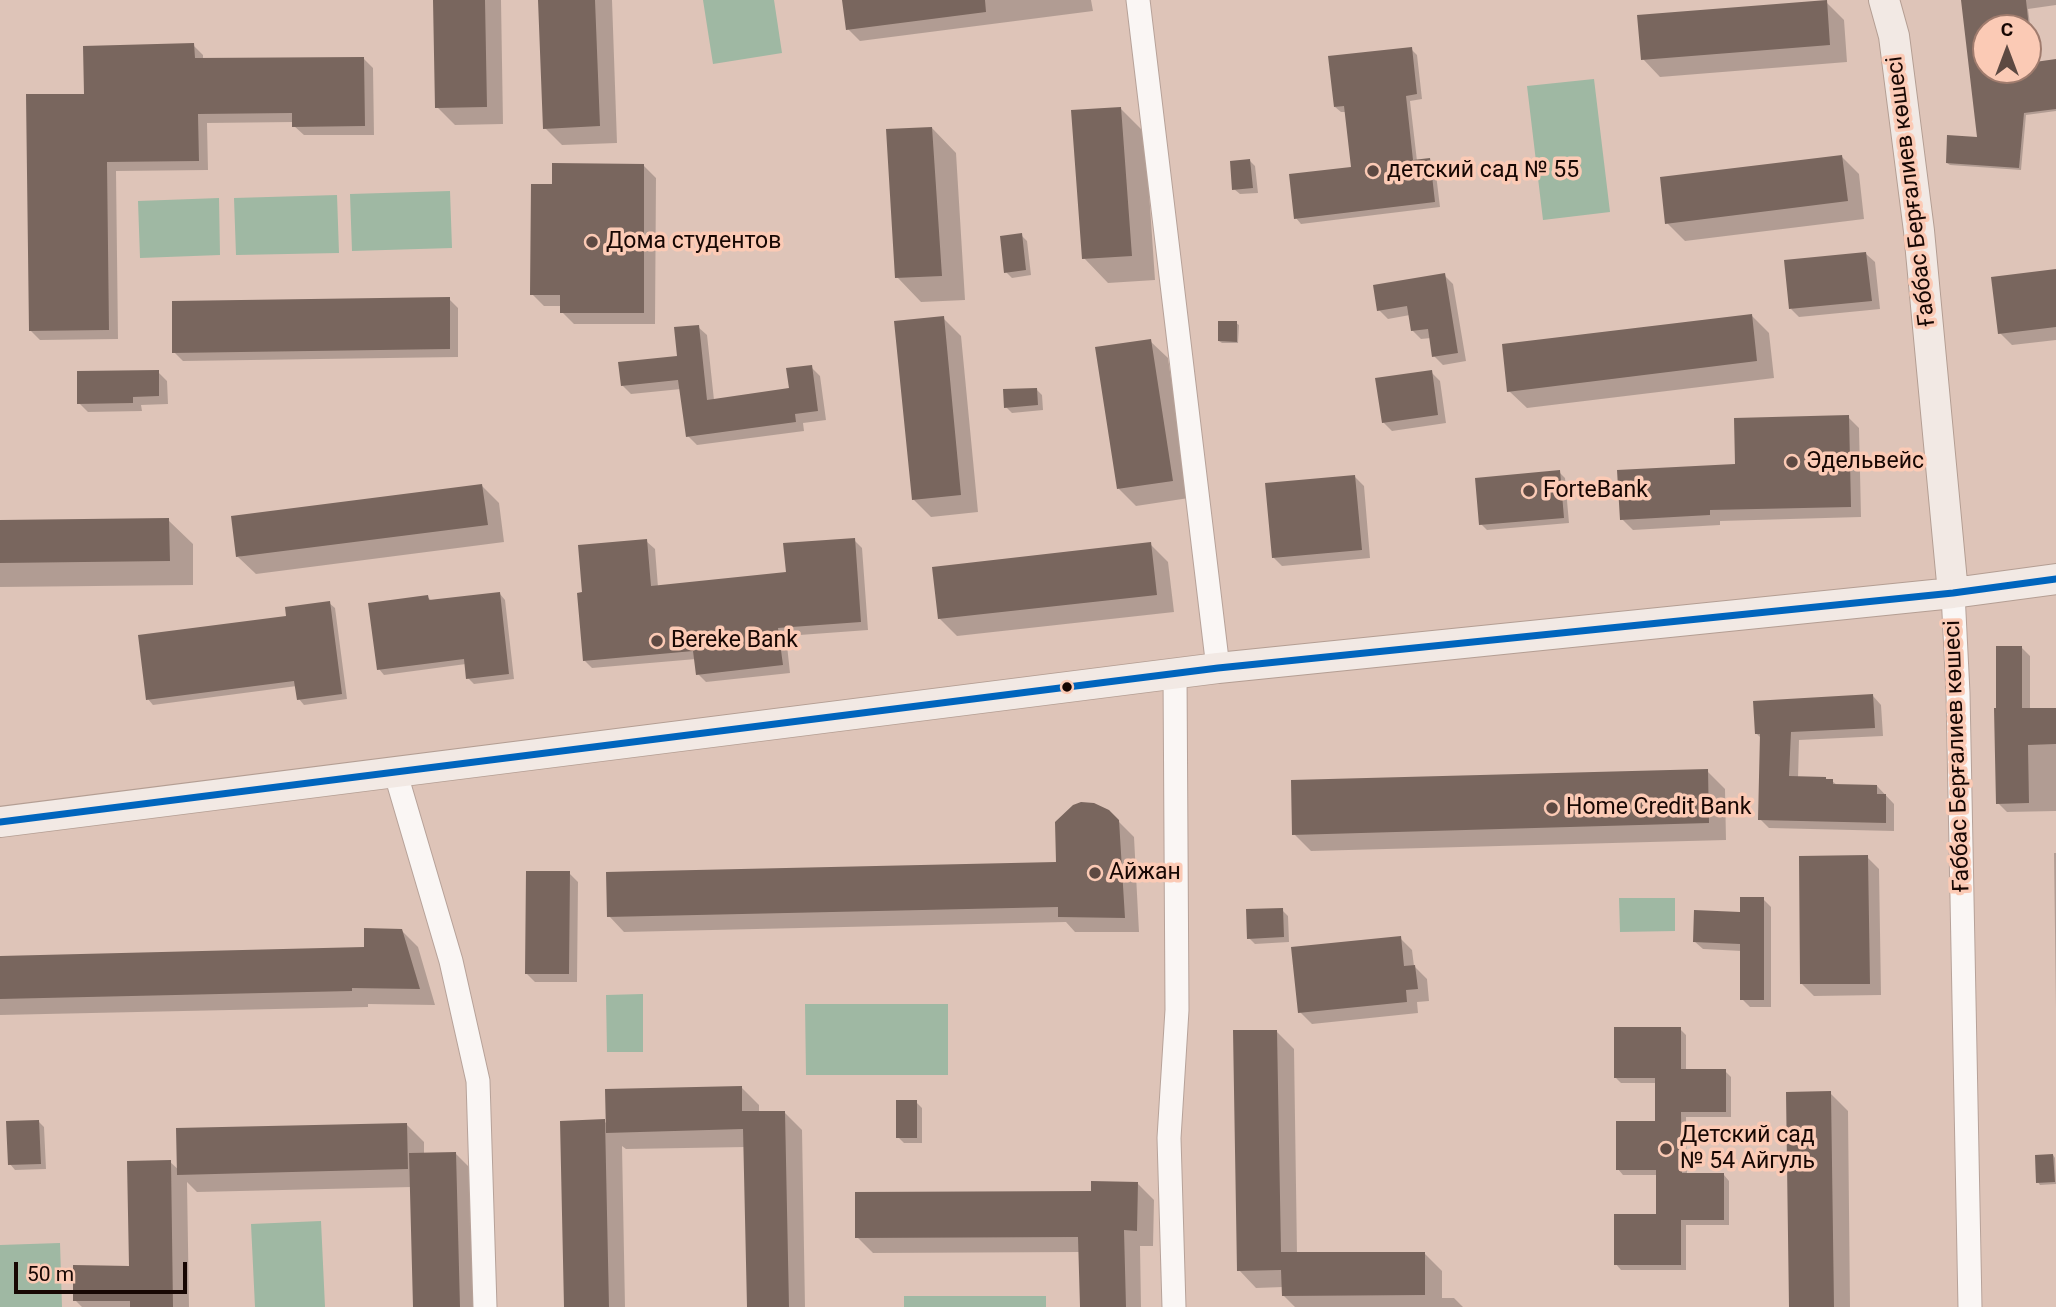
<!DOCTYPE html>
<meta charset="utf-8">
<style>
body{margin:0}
#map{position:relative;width:2056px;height:1307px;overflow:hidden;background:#dec4b8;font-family:Roboto,sans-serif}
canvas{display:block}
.north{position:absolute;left:1972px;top:14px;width:70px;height:70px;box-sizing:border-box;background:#fbcab5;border:2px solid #a07c6e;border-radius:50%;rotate:0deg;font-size:19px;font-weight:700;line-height:28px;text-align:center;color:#170703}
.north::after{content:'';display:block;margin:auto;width:24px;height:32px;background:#5d4942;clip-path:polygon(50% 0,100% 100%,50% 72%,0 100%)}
.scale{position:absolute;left:14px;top:1262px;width:173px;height:32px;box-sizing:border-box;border:4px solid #170703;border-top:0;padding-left:9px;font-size:21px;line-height:24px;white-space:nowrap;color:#170703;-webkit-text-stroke:5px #fbcab5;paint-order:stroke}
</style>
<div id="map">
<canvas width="2056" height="1307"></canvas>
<div class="north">С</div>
<div class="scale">50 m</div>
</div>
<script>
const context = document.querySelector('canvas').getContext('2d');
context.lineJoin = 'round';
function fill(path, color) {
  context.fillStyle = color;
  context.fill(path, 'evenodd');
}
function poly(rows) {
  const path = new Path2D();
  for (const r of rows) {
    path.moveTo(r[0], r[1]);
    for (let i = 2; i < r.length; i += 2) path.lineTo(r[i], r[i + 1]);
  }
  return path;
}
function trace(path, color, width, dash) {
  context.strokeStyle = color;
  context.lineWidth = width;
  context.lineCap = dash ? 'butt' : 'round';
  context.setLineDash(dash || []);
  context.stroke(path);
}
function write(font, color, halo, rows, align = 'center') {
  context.font = font + ' Roboto,sans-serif';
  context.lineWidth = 7;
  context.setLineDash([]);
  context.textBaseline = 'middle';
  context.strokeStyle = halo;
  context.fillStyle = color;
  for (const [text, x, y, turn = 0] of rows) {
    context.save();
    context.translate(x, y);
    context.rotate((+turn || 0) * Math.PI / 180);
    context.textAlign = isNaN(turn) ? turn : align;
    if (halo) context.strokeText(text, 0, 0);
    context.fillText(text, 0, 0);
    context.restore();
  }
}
fill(poly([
 [703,0,774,0,782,53,713,64],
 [1594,79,1610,212,1543,220,1527,86],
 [450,191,452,248,352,251,350,194],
 [337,195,339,253,236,255,234,198],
 [219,198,220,255,140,258,138,201],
 [1619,898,1675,898,1675,931,1620,932],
 [643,994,643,1052,607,1052,606,995],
 [805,1004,948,1004,948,1075,806,1075],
 [321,1221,325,1307,255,1307,251,1224],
 [60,1243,62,1307,0,1307,0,1245],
 [904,1296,1046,1296,1046,1307,904,1307]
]), '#9fb8a3');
fill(poly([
 [435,0,501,0,503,124,455,125,437,107],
 [540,0,612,0,617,143,562,145,545,128],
 [844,0,1091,0,1093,11,860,41,848,29],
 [1963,0,2056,0,2056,5,2028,9,2035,64,2056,61,2056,111,2026,115,2021,170,1950,165,1947,163,1979,139],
 [1986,28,2028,28,2028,70,1986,70],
 [1826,2,1844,20,1847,62,1660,77,1643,59],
 [193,45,203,55,203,60,364,59,373,68,374,135,304,135,294,126,294,122,207,123,208,170,116,171,118,339,40,340,30,330,86,95],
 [1411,49,1417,55,1422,99,1410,101,1417,161,1430,160,1435,166,1440,207,1301,224,1296,218,1353,168,1346,112,1341,112,1335,107],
 [1121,109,1145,133,1155,280,1108,283,1084,258],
 [932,128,956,153,965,300,921,302,897,277],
 [1841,156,1859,174,1864,219,1685,241,1667,223],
 [1250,161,1255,166,1258,193,1240,194,1234,189],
 [644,166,656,178,655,324,574,324,562,312,562,306,544,306,532,294,554,186],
 [1021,235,1027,241,1031,275,1012,278,1006,272],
 [1866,254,1875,262,1880,309,1799,317,1791,309],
 [2056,270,2056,340,2012,345,2000,333],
 [1444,275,1453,284,1466,361,1443,365,1434,356,1431,338,1421,339,1412,330,1410,315,1388,319,1379,310],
 [449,299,458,308,458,357,183,361,174,352],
 [1751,315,1769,333,1774,378,1527,408,1509,391],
 [943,318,961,336,978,512,931,517,913,499],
 [1236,323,1239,325,1238,343,1222,343,1219,341],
 [698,327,707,335,714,400,791,390,811,367,820,376,826,420,803,423,804,431,697,445,688,436,681,389,631,394,622,385,679,358],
 [1150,341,1168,358,1189,498,1136,506,1119,489],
 [158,372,167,381,168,404,141,405,142,411,88,412,79,403],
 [1431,372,1440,381,1446,423,1392,431,1383,422],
 [1036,389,1042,395,1043,410,1012,413,1006,407],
 [1848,417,1859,428,1861,517,1720,521,1720,525,1633,530,1622,519],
 [1559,472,1565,478,1569,523,1487,530,1481,524],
 [1355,477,1364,486,1370,558,1282,566,1273,557],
 [482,486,499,503,504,542,256,574,238,557],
 [168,520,193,544,193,585,0,587,0,522],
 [854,540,862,548,868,630,786,636,790,673,706,682,698,674,696,659,592,668,584,660,584,594,646,541,655,549,658,587,788,573],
 [1150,544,1168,562,1174,612,957,636,939,618],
 [500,594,505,600,514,679,474,684,468,678,466,664,384,675,379,669,427,597,432,601],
 [329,603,335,608,347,699,304,705,299,699,297,686,153,705,148,699,288,618],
 [2021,647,2030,656,2030,710,2056,709,2056,811,2007,812,1998,803],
 [1873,696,1881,705,1883,736,1799,740,1798,778,1832,781,1837,785,1877,786,1894,804,1894,831,1769,828,1760,819,1762,739,1756,733],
 [1707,771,1725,789,1726,840,1311,851,1294,834],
 [1108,811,1134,837,1139,932,1075,932,1066,922,624,932,609,916,1058,864],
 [2054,853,2056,853,2056,1009],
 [1867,857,1879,869,1881,995,1814,996,1802,984],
 [569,873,578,882,577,982,535,982,526,973],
 [1763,899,1771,907,1771,1007,1750,1007,1742,999,1742,951,1703,949,1694,941,1742,914],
 [1282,910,1288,916,1289,942,1255,944,1249,938],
 [401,930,418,947,435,1005,368,1004,368,1007,0,1015,0,957,366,949],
 [1400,938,1412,950,1414,966,1427,979,1429,1001,1417,1002,1418,1013,1312,1024,1300,1012],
 [1680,1029,1686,1035,1686,1071,1725,1071,1731,1077,1731,1117,1686,1117,1687,1175,1724,1175,1729,1181,1729,1225,1686,1225,1686,1270,1621,1270,1616,1264,1658,1216,1658,1175,1623,1175,1618,1169,1657,1123,1657,1083,1621,1083,1616,1078],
 [1277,1032,1294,1049,1297,1254,1424,1253,1442,1271,1442,1298,1454,1298,1463,1307,1295,1307,1283,1295,1283,1287,1256,1288,1239,1270],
 [741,1087,759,1105,759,1113,784,1112,802,1130,805,1307,748,1307,746,1147,626,1149,622,1146,625,1307,566,1307,604,1121,608,1125],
 [1830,1093,1848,1111,1850,1307,1791,1307],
 [916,1102,922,1108,922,1143,904,1143,898,1137],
 [39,1122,44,1127,46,1169,15,1170,10,1164],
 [407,1125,424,1142,424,1155,456,1154,473,1171,477,1307,415,1307,412,1187,197,1192,187,1182,189,1307,82,1307,75,1300,131,1267,170,1162,179,1170],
 [2053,1155,2055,1158,2056,1184,2040,1185,2038,1182],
 [1138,1184,1154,1200,1153,1246,1140,1246,1141,1307,1082,1307,1080,1252,873,1253,857,1237]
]), '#0003');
fill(poly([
 [433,0,485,0,487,107,435,108],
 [538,0,595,0,600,126,543,129],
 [842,0,985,0,986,12,846,30],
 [1827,0,1830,45,1641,60,1637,15],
 [1961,0,2026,0,2029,28,1986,28,1986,70,2028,70,2028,63,2056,59,2056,109,2024,113,2019,168,1946,163,1947,135,1977,137],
 [194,43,195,58,364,57,365,126,292,127,292,113,198,114,199,161,107,162,109,330,29,331,26,94,84,94,83,46],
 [1412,47,1417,94,1406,96,1413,160,1430,158,1435,202,1294,219,1289,174,1351,167,1344,106,1334,107,1328,56],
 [1121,107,1132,256,1082,259,1071,110],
 [932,127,942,276,895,278,886,129],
 [1842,155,1848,201,1665,224,1660,177],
 [1250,159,1253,188,1232,190,1230,161],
 [552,163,644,164,644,313,560,313,560,295,530,295,531,184,552,184],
 [1022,233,1026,270,1004,273,1000,236],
 [1866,252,1872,301,1789,309,1784,260],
 [2056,269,2056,327,1998,334,1991,277],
 [1445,273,1458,353,1432,357,1428,329,1411,331,1407,306,1377,311,1373,285],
 [450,297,450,349,172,353,172,301],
 [1752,314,1757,361,1507,392,1502,344],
 [944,316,961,495,912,500,894,321],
 [1218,321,1237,321,1237,342,1218,341],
 [699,325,707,400,789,388,786,368,812,365,818,411,795,414,796,422,686,437,678,380,621,386,618,362,677,356,674,327],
 [1151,339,1173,481,1117,489,1095,347],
 [159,370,159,396,133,397,133,403,77,404,77,371],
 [1432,370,1438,415,1382,423,1375,378],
 [1037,388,1038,405,1004,408,1003,389],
 [1849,415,1851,507,1710,510,1710,515,1620,520,1617,470,1735,464,1734,418],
 [1560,470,1564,518,1479,525,1475,478],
 [1355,475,1362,550,1272,558,1265,483],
 [482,484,488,525,236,557,231,516],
 [169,518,170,561,0,563,0,520],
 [855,538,861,622,778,628,783,665,696,675,693,651,583,661,577,593,582,592,578,545,647,539,651,586,786,572,783,543],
 [1151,542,1157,595,938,619,932,567],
 [500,592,509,674,466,679,464,659,377,670,368,603,428,595,429,600],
 [330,601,342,694,297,700,294,681,146,700,138,635,286,616,285,607],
 [1996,646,2022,646,2022,708,2056,708,2056,744,2028,745,2029,803,1996,804,1994,708,1996,708],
 [1873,694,1875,728,1791,732,1789,776,1826,777,1826,779,1833,779,1833,784,1877,785,1877,794,1886,794,1886,823,1758,820,1760,734,1755,734,1753,701],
 [1708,769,1709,823,1292,835,1291,780],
 [1081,802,1094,803,1109,810,1119,820,1125,918,1058,917,1058,907,607,917,606,872,1056,862,1055,822,1073,805],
 [1868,855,1870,984,1800,984,1799,856],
 [526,871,570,871,569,974,525,974],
 [1740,897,1764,897,1764,1000,1740,1000,1740,944,1693,942,1694,910,1740,912],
 [1283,908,1284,937,1247,939,1246,909],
 [364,928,402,929,420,989,352,988,352,991,0,999,0,956,364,947],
 [1401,936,1404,966,1415,965,1418,989,1406,990,1407,1002,1298,1013,1291,947],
 [1614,1027,1681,1027,1681,1069,1726,1069,1726,1112,1681,1112,1682,1173,1724,1173,1724,1220,1681,1220,1681,1265,1614,1265,1614,1214,1656,1214,1656,1170,1616,1170,1616,1121,1655,1121,1655,1078,1614,1078],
 [1233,1030,1277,1030,1281,1252,1425,1252,1425,1295,1282,1296,1281,1270,1237,1271],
 [742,1086,742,1111,785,1111,789,1307,747,1307,743,1129,606,1133,605,1089],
 [1831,1091,1834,1307,1789,1307,1786,1092],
 [896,1100,917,1100,917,1138,896,1138],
 [605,1119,609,1307,564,1307,560,1121],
 [39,1120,41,1164,8,1165,6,1121],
 [407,1123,408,1169,177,1175,176,1128],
 [456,1152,460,1307,413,1307,409,1153],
 [2053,1154,2055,1182,2036,1183,2035,1155],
 [171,1160,173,1307,130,1307,130,1301,73,1301,73,1265,129,1266,127,1161],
 [1091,1181,1138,1182,1137,1231,1124,1230,1126,1307,1080,1307,1078,1237,855,1238,855,1192,1091,1191]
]), '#79665e');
const minor = poly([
 [1138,0,1218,668],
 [1953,593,1958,693,1970,1307],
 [395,771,451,961,478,1081,485,1307],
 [1174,1307,1169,1138,1177,1010,1175,673]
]);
const major = poly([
 [1884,0,1894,36,1919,231,1953,593],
 [0,822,1218,668,1953,593,2056,579]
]);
trace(minor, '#b7a299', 25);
trace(major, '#b49e93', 32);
trace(minor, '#faf6f4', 23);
trace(major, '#f2e9e4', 30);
trace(poly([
 [0,822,1218,668,1953,593,2056,579]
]), '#0065bd', 7);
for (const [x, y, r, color] of [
 [1373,171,7,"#5d4942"],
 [592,242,7,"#5d4942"],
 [1792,462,7,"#5d4942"],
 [1529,491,7,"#5d4942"],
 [657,641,7,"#5d4942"],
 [1067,687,6,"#170703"],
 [1552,808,7,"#5d4942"],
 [1095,873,7,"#5d4942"],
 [1666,1149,7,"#5d4942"]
]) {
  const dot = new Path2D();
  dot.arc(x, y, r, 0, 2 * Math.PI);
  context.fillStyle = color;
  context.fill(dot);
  trace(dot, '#fbcab5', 2.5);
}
write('23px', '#170703', '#fbcab5', [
 ["детский сад № 55",1387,171],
 ["Дома студентов",606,242],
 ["Эдельвейс",1806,462],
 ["ForteBank",1543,491],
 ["Bereke Bank",671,641],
 ["Home Credit Bank",1566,808],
 ["Айжан",1109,873],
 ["Детский сад",1680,1136],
 ["№ 54 Айгуль",1680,1162]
], 'left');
write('23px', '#170703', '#fbcab5', [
 ["Ғаббас Берғалиев көшесі",1912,191,-97],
 ["Ғаббас Берғалиев көшесі",1958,756,-92]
]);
</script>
